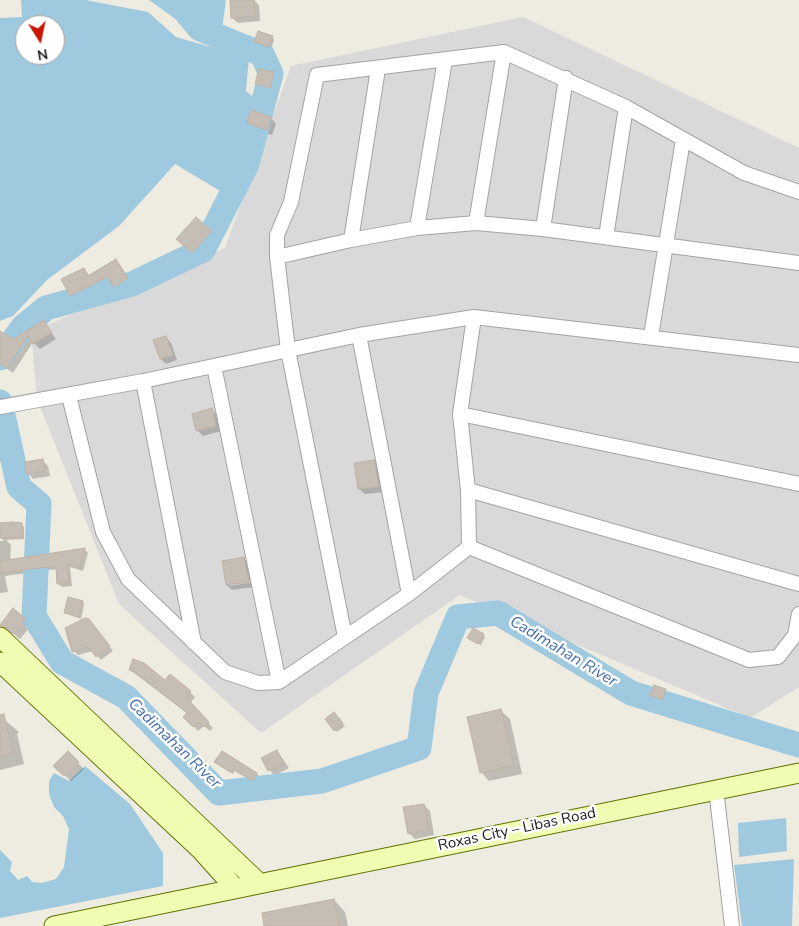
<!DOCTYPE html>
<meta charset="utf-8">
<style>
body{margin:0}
#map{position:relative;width:799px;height:926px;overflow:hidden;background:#eeebe1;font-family:"Nunito Sans",sans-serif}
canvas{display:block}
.north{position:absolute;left:15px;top:15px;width:50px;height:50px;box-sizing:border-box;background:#fff;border:1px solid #a4a4a4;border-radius:50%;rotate:170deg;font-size:14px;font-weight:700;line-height:20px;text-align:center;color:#1c1c1c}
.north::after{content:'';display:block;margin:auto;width:18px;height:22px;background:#c81600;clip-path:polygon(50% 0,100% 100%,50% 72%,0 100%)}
</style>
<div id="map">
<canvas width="799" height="926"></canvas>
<div class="north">N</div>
</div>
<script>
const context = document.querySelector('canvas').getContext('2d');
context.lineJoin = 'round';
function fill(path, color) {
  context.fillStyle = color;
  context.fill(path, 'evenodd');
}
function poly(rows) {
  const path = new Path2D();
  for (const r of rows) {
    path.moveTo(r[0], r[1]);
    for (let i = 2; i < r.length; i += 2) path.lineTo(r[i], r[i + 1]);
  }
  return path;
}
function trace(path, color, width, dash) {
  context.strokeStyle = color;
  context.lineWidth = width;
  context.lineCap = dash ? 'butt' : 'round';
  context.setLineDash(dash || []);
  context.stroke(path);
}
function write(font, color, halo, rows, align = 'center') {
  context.font = font + ' "Nunito Sans",sans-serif';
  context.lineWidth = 5;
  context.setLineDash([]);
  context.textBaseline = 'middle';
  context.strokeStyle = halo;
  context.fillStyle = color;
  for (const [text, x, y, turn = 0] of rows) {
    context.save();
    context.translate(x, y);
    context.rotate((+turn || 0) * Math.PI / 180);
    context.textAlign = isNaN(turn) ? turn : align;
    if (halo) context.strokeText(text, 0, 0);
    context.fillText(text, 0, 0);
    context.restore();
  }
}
fill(poly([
 [523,17,799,148,799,687,750,718,460,595,261,733,119,604,37,399,31,332,225,248,291,66]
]), '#dad9d9');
fill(poly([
 [21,0,85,0,148,12,176,37,249,58,246,91,258,101,261,113,245,169,232,198,175,164,119,226,47,280,13,316,0,321,0,18,22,17],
 [25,25,55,25,55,55,25,55],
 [149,0,226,0,222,29,202,38],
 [85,766,130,804,163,853,163,886,0,918,0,850,12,862,10,871,18,880,27,876,32,882,42,883,56,879,64,867,69,829,63,816,54,807,49,794,49,781,54,773,69,781],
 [786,818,787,851,739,857,738,823],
 [794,859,792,926,742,926,734,865]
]), '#9fc9de');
fill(poly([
 [249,0,254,0,259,5,260,21,238,23,232,18],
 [272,37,274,40,271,49,256,42],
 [273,74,279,79,276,92,262,90,256,84],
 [271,118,276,124,272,135,254,129,248,123],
 [196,219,216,238,198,258,183,245],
 [115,260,133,284,121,292,113,283,77,301,71,296,63,280,84,269,90,276],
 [43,322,56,339,40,349,33,342,13,373,6,368,0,362,0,340,13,341],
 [166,337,171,343,177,360,166,364,161,359],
 [212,410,217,415,221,431,203,436,197,430],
 [0,445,8,450,9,461,0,462],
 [42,460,48,466,50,476,33,479,28,473],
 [374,461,379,467,384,492,365,494,359,489],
 [0,524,21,524,24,527,24,539,6,540,11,545,10,561,85,550,88,553,83,571,70,567,72,586,62,587,58,584,57,569,5,576,8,592,0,593,0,541,4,541,1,538],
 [244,558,250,564,253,580,230,583,230,586,253,582,254,587,232,590,227,585],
 [82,602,84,604,81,619,65,613],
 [13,610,31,626,20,639,1,624],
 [93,625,113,651,101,660,93,651,78,655,74,651],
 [483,635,485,637,481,645,471,640],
 [130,670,190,692,195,697,190,703,213,728,210,731,204,726,198,731,185,717,188,714],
 [665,690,668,692,664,702,651,695],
 [501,711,510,719,522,774,489,781,481,772],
 [0,716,19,732,17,734,24,764,0,770],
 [336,716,345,726,337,732,335,730],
 [277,751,289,768,274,776,263,759],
 [68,753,84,769,71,781,55,766],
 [218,764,257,774,259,776,255,782,235,770,233,774],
 [424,805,430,811,434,835,415,839,409,833],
 [334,900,345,912,348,926,266,926]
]), '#0003');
trace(poly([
 [0,358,23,327,46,308,132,284,203,250,247,164,271,74,262,54,200,29,176,0],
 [0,402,19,487,39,504,34,616,62,662,126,697,219,793,322,781,419,748,426,693,458,617,498,613,631,693,799,745]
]), '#9fc9de', 25);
const building = poly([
 [230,0,254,0,255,16,231,18,230,0],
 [258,31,273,36,269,47,254,42,258,31],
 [259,69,274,72,270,88,255,84,259,69],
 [251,110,271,117,267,130,247,123,251,110],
 [196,217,212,231,192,253,176,239,196,217],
 [116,259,128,278,114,287,108,277,70,296,61,279,84,268,88,276,116,259],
 [44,320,52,333,33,344,28,336,7,368,0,364,0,331,13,339,44,320],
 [166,336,173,355,160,359,153,340,166,336],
 [212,408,216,426,196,431,192,414,212,408],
 [43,459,45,471,26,474,25,462,43,459],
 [374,460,379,487,358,489,354,463,374,460],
 [12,522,22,523,23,537,0,538,0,523,12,522],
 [85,548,79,568,67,564,69,583,57,584,56,566,0,573,0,561,85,548],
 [244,557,249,582,226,585,222,561,244,557],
 [68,597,83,601,79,617,64,613,68,597],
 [13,608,26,619,13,634,0,625,13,608],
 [85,618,89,619,110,646,96,657,88,647,72,652,65,628,85,618],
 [473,628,484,634,478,644,467,638,473,628],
 [133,659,144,663,165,680,170,674,191,691,186,697,209,722,205,727,198,722,193,727,183,717,187,713,137,673,129,670,133,659],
 [654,685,666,689,662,700,650,695,654,685],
 [501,709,514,765,480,773,467,717,501,709],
 [334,712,343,723,334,731,325,719,334,712],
 [4,714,13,753,0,756,0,715,4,714],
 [277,750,284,763,268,771,261,758,277,750],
 [68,751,79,762,64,776,53,766,68,751],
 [222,751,257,773,253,781,232,769,230,772,214,762,222,751],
 [424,804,429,830,408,834,403,807,424,804],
 [334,899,339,926,264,926,262,913,334,899]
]);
fill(building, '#c6beb4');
trace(building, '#c0b3a3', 1);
const street = poly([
 [476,223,504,52],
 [417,228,445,60],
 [543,229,566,78],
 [606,237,626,107],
 [351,240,378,69],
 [277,257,351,240,417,228,476,223,543,229,799,263],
 [359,335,409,594],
 [651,336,683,140],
 [214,366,279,682],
 [143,381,194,643],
 [69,396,103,532,128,579,225,672,258,683,279,682,409,594,469,547,468,490,460,414,474,317],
 [0,407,143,381,359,335,474,317,799,355],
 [460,414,799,484],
 [468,490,799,584],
 [469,547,749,660,778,657,795,635,799,614],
 [345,637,288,350,277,257,277,235,291,202,317,75,504,52,626,107,744,173,799,192],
 [716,789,732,926]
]);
const secondary = poly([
 [0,637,259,883],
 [0,662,200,849,235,888],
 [54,926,799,773]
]);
trace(street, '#a3a3a3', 16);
trace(secondary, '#5c7501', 21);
trace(street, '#fff', 14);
trace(secondary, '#f0fcb1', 19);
write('15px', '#1c1c1c', '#fff', [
 ["Roxas City – Libas Road",517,830,-12]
]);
write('italic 16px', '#456eae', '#fff', [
 ["Cadimahan River",563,652,31],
 ["Cadimahan River",174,744,44]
]);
</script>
